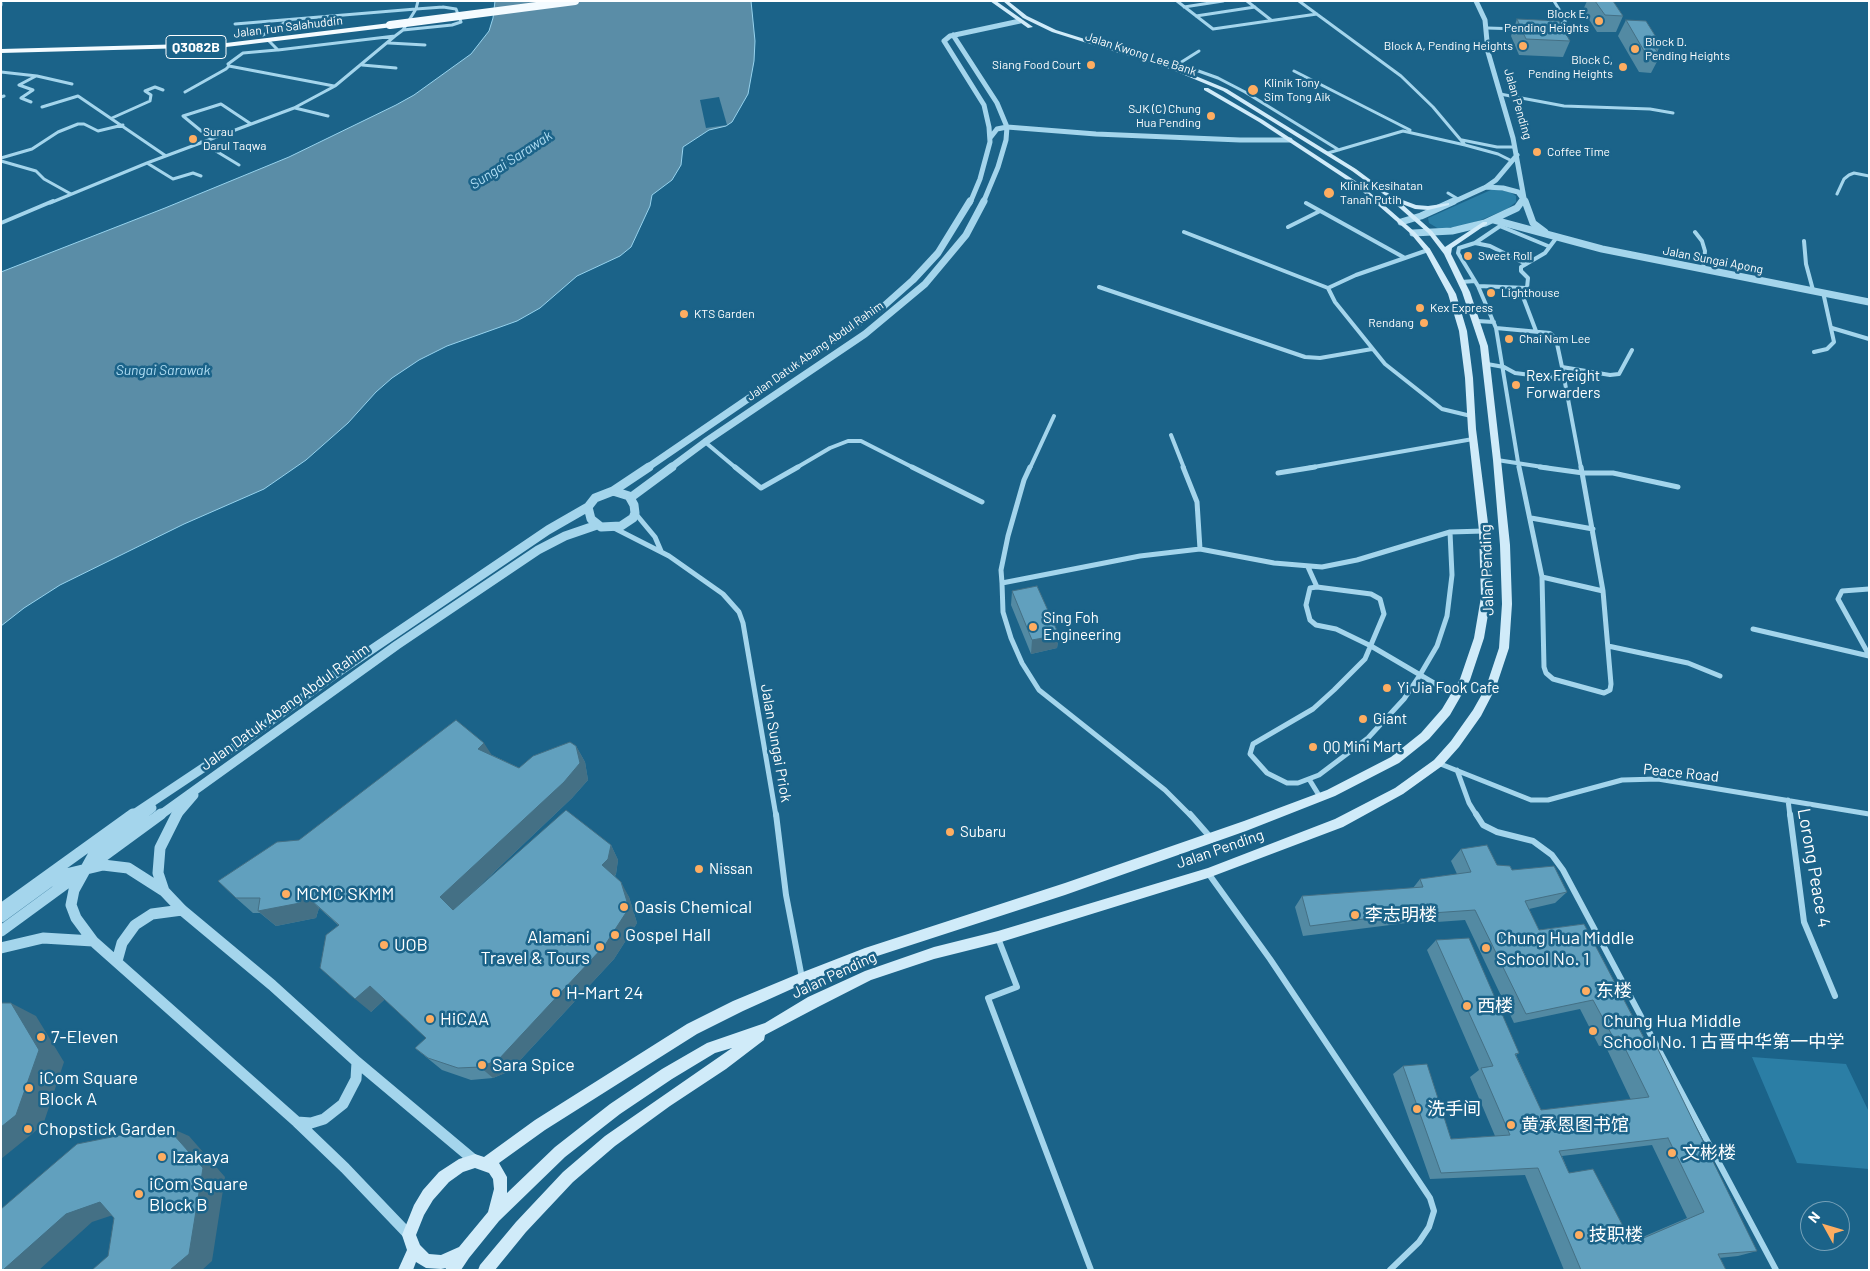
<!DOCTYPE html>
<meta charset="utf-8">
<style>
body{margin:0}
#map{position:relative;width:1870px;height:1271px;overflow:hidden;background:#1b6389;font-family:Barlow,sans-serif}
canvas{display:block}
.frame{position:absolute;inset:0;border:2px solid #fff;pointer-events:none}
.north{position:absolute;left:1800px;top:1201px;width:50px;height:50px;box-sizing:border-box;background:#1b6389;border:1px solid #76a1b8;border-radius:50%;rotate:309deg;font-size:14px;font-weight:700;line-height:20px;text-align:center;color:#fff}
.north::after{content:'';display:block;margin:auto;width:18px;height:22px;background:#fead61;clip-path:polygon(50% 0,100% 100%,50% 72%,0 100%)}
</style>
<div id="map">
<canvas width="1870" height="1271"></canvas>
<div class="frame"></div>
<div class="north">N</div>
</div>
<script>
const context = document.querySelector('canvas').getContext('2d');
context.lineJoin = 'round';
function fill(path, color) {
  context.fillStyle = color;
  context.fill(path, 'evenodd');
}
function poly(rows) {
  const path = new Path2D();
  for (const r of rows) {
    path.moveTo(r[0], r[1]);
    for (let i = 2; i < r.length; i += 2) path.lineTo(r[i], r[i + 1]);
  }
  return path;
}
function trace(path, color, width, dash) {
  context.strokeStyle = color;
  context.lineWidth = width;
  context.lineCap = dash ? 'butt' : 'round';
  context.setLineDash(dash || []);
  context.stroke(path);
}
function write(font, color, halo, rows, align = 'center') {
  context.font = font + ' Barlow,"Noto Sans SC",sans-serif';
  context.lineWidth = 5;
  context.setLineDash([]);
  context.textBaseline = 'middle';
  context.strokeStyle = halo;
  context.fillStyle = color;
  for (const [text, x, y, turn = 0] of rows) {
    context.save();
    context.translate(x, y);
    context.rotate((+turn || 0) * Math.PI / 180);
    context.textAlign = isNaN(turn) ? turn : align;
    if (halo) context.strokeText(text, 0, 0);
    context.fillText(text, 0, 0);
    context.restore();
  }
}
fill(poly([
 [1493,189,1510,192,1516,196,1516,202,1507,209,1481,220,1462,226,1439,229,1429,223,1428,218],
 [1752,1057,1846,1064,1869,1112,1869,1169,1797,1163]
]), '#2b7ea5');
const water = poly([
 [495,1,751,1,755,41,754,61,748,94,732,122,726,126,709,130,683,147,681,165,672,180,652,195,650,206,631,247,620,256,577,276,540,308,517,321,447,346,419,360,392,378,376,392,348,423,306,460,264,489,184,524,60,585,24,608,1,626,1,272,165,208,289,157,396,105,414,95,471,54,489,31,493,18,495,1]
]);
fill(water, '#5a8da7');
trace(water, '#97d3ee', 1);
fill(poly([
 [719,97,727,125,706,128,700,100]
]), '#1b6389');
trace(poly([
 [1177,1,1213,29,1317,14],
 [1247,1,1271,20],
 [1299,1,1401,76,1433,107,1465,145,1498,154,1512,161],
 [1554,1,1565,19,1565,22,1557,27],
 [1,3,1,5],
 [443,7,456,9,461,22,452,25,403,30,416,9,443,7],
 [1184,7,1223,1],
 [1196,16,1255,7],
 [235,24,416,9,418,1],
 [1487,28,1519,29],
 [263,35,284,23],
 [395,36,403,30],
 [389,43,425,45],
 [1179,64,1218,78,1245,92,1339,150],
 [362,65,396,68],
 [229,66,334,86],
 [1172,68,1199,51],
 [1294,71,1410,130],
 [1,72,37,76,72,84],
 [185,92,226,69,229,66,228,64,243,53,277,50],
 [1500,94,1564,106,1650,109,1673,113],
 [1,97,4,96],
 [31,102,21,98,33,90,19,85,36,76],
 [42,107,78,96,166,156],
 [295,108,328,116],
 [112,118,150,101,151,95,145,91,155,87,163,90],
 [211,139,183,116,221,104,251,124],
 [1462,140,1497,147,1515,147],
 [201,142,239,165],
 [1328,153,1403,131,1465,145],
 [1,158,32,149,58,132,78,124,84,124,98,131,123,125],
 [1,161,36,171,44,179,71,194],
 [147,163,173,179,193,173,201,176],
 [1448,193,1458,199],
 [1837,194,1844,179,1849,175,1854,173,1869,176],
 [50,203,147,163,294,108,335,86,395,36,278,50,269,41]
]), '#a4d5ec', 3);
trace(poly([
 [1306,203,1405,258],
 [1506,222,1475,243,1459,248,1458,253,1478,286,1496,328,1519,468],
 [1,223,53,201],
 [1288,227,1320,211],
 [1502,227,1548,246],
 [1184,232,1328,288,1335,302,1385,364,1442,409,1471,416],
 [1695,232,1702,241,1705,251,1703,270],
 [1804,241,1806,264,1813,290],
 [1475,243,1490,246,1526,264],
 [1461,282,1475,281],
 [1478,286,1527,288,1528,278,1521,271,1521,267,1545,253,1557,237],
 [1099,287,1305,357,1320,358,1372,349],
 [1328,288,1356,275,1428,250],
 [1520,289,1536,331],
 [1477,321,1494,322],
 [1496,328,1550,333,1556,339,1562,367],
 [1832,328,1869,339],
 [1814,352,1827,349,1834,342,1823,292],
 [1487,364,1504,367,1515,373,1563,379],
 [1171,435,1184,468],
 [705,442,736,468],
 [1497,460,1549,468],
 [796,468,830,448,848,441,861,441,914,468],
 [1030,468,1054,416],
 [1308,468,1473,439],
 [1581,468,1562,367,1610,375,1619,374,1632,350]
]), '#a4d5ec', 4);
trace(poly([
 [735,467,761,488,798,467],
 [912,467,982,502],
 [1030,467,1024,480,1008,536,1001,570,1002,583,1140,556,1200,549,1274,563,1322,567,1357,560,1450,532,1484,531],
 [1183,467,1197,502,1200,549],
 [1519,467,1542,577,1544,667,1546,673,1553,679,1604,693,1610,690,1611,684,1603,591,1581,467],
 [1540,467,1583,473,1613,473,1678,487],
 [1278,473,1315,467],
 [635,513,655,537,661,551],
 [1531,518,1593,529],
 [614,528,669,556,723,594,739,612,743,623,776,816],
 [1308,567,1317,587,1371,594,1380,599,1384,614,1365,659,1334,690,1313,709,1253,744,1250,754,1267,773,1287,783,1298,783,1319,775,1368,738,1404,699,1420,675,1437,646,1447,616,1452,575,1450,532],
 [1542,577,1603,591],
 [1002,583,1003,612,1011,638,1022,663,1039,690,1165,790,1191,816],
 [1317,587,1310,588,1306,605,1310,620,1316,625,1336,629,1371,646,1456,696],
 [1869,589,1842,591,1838,599,1869,655],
 [1753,629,1869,656],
 [1608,646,1688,663,1720,676],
 [1438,763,1531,800,1548,800,1622,780,1658,779,1869,814],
 [1457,770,1469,803,1477,816],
 [1309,779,1320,797],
 [1788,800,1790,816]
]), '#a4d5ec', 5);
trace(poly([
 [776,814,786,895,802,978],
 [1190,814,1211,838],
 [1476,814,1483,825,1497,832,1533,841,1552,855,1563,870,1776,1270],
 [1790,814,1804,922,1835,996],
 [1208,873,1270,959,1430,1198,1434,1211,1429,1227,1419,1242,1390,1270],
 [998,938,1017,987,988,998,1091,1270]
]), '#a4d5ec', 6);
trace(poly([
 [1476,1,1485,20,1488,52,1513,138,1524,198,1521,203],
 [953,35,997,103,1007,127,1006,140,998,167,983,203],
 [990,138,997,129,1007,127,1096,134,1240,140,1290,140],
 [1486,187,1503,188,1518,192,1526,203],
 [970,203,980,179,990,142,989,127,984,105,944,41,950,36,1020,21],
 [1451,203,1486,187,1496,180,1517,155]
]), '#a4d5ec', 5);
trace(poly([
 [1525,201,1533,223,1545,232],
 [1494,220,1602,249,1869,302],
 [1401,222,1421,216,1454,201],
 [1413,233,1452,231,1485,223,1517,208,1522,201],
 [647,468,885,305,913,280,938,253,970,201],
 [670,468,705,442,865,334,925,284,966,235,984,201]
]), '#a4d5ec', 7);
trace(poly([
 [613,491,649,467],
 [613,491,629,496,634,505,635,513,633,518,621,526,601,527,591,519,588,507,595,498,613,491],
 [630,498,672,467],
 [131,816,236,746,334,675,548,530,588,507],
 [142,816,152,808],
 [159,816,397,645,538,550,565,536,597,525],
 [176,816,194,795]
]), '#a4d5ec', 9);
trace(poly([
 [144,814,95,852,74,890,71,905,76,918,93,941,297,1122,345,1168,409,1235],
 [164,891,158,873,160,848,177,814],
 [1,909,133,814],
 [1,917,49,882,66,874,103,865,128,868,164,891,182,910,272,985,357,1062,475,1161],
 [1,931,161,814],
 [1,948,43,938,93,941],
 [117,961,122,943,135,925,152,914,182,910],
 [297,1122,311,1123,324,1119,343,1104,356,1079,357,1062]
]), '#a4d5ec', 11);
fill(poly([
 [990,1,996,1,1033,27,1028,28,990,1],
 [1003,1,1008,1,1027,16,1056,30,1174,67,1227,89,1356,169,1396,199,1400,199,1416,205,1428,206,1449,203,1449,205,1428,210,1415,209,1402,204,1432,231,1445,247,1483,222,1487,222,1487,224,1452,248,1451,254,1470,292,1488,346,1501,460,1510,545,1512,604,1509,648,1496,687,1481,716,1459,747,1442,766,1403,794,1343,827,1208,878,998,943,934,959,871,980,818,1007,765,1035,764,1040,726,1069,670,1106,615,1146,573,1182,526,1232,495,1270,478,1270,480,1265,516,1222,563,1172,605,1136,732,1048,715,1053,672,1079,620,1114,565,1157,499,1221,469,1258,461,1270,445,1270,446,1268,441,1269,426,1268,416,1262,413,1270,398,1270,407,1250,402,1235,414,1205,423,1190,439,1172,459,1159,475,1154,484,1157,535,1120,687,1024,733,1001,798,974,865,948,1065,883,1244,821,1327,790,1391,757,1421,733,1442,709,1460,679,1474,638,1481,597,1479,531,1468,429,1465,378,1459,331,1448,294,1425,251,1411,234,1356,186,1259,122,1204,90,1204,88,1208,88,1263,120,1360,184,1415,232,1430,249,1456,294,1467,331,1473,378,1476,429,1489,531,1491,597,1484,638,1470,680,1450,715,1429,739,1399,763,1335,796,1246,831,1065,895,865,960,805,983,743,1011,697,1034,545,1130,499,1163,507,1177,507,1193,555,1147,610,1104,662,1069,707,1043,765,1023,808,997,865,971,934,947,998,931,1208,868,1335,819,1395,788,1434,760,1451,741,1473,710,1486,687,1499,648,1502,604,1500,545,1493,460,1480,346,1462,292,1444,254,1428,233,1386,196,1352,171,1223,91,1170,69,1052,32,1023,18,1003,1],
 [475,1168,489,1173,493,1179,494,1189,488,1212,459,1247,441,1255,429,1254,420,1245,416,1235,424,1215,433,1200,449,1182,463,1172,475,1168]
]), '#d0ebf9');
fill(poly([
 [390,23,393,23,393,27,226,47,1,53,1,49,226,43,390,23]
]), '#f4fbff');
trace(poly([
 [390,25,575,1]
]), '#f4fbff', 8);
fill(poly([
 [1587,1,1613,1,1623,16,1616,32,1597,32,1583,10],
 [1517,19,1570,41,1563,57,1519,55,1511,36],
 [1626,20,1661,45,1657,52,1660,56,1651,73,1639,72,1618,36],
 [1012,591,1059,635,1057,648,1031,654,1011,605],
 [576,746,585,762,588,780,572,798,470,895,611,845,618,860,616,874,615,876,629,897,637,923,614,959,510,1071,493,1078,471,1080,442,1070,415,1048,426,1038,385,999,371,1012,338,925,319,908,316,918,276,926,260,913,253,913,236,898,299,840,492,755,519,768],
 [1461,849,1497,865,1512,870,1567,892,1555,903,1529,909,1539,930,1584,924,1757,1251,1738,1256,1719,1258,1726,1270,1564,1270,1525,1175,1430,1179,1393,1074,1403,1066,1451,1139,1495,1136,1470,1077,1479,1070,1427,950,1436,940,1519,1053,1516,1055,1541,1110,1631,1100,1605,1045,1599,1046,1580,1009,1514,1023,1465,920,1423,923,1422,921,1303,936,1295,907,1302,896,1413,888,1420,879,1457,874,1451,861],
 [1652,1145,1687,1218,1631,1242,1569,1173,1562,1156]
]), '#538aa3');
fill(poly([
 [1059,635,1057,648,1031,654,1032,640],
 [484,743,495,760,478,749],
 [576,746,585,762,588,780,572,798,453,911,440,897],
 [611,845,618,860,616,874,610,880,602,865],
 [621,882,629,897,637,923,614,959,510,1071,493,1078,480,1067],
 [303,893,319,908,316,918,276,926,258,911],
 [370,986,385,999,371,1012,355,999],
 [11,1003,36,1016,64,1062,43,1125,1,1159,1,1127],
 [166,1126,189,1136,225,1177,212,1261,202,1270,170,1270],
 [100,1202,125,1211,92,1222,39,1270,3,1270,66,1214]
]), '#447085');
const building = poly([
 [1595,1,1613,1,1623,16,1605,15,1595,1],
 [1517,19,1559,21,1570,41,1526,39,1517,19],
 [1626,20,1646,21,1661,45,1652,44,1660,56,1647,56,1626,20],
 [1037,586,1059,635,1032,640,1012,591,1037,586],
 [456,720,484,743,478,749,519,768,533,756,570,742,576,746,580,763,564,782,440,897,453,910,566,810,611,845,608,859,602,865,621,882,629,908,605,945,498,1060,480,1067,458,1068,428,1058,415,1048,426,1038,370,986,355,999,320,968,326,935,339,925,303,893,300,903,258,911,260,898,236,898,218,881,277,842,299,840,456,720],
 [1487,845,1497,865,1510,866,1512,870,1554,866,1567,892,1525,901,1539,930,1584,924,1644,1038,1652,1037,1757,1251,1718,1254,1726,1270,1581,1270,1538,1168,1441,1173,1403,1066,1427,1064,1451,1139,1510,1135,1481,1068,1493,1066,1436,940,1469,938,1519,1053,1515,1054,1541,1110,1649,1097,1619,1036,1613,1037,1593,1000,1526,1014,1475,910,1432,913,1432,910,1310,926,1302,896,1423,887,1420,879,1471,872,1461,849,1487,845],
 [1668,1138,1704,1212,1632,1243,1593,1169,1569,1173,1559,1151,1668,1138],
 [1,1003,11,1003,39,1050,16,1115,1,1127,1,1003],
 [166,1126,203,1168,189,1254,170,1270,92,1270,108,1256,114,1218,100,1202,66,1214,3,1270,1,1270,1,1209,77,1144,166,1126]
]);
fill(building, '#61a0be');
trace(building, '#447085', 1);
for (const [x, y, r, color] of [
 [1599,21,5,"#fead61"],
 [1523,46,5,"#fead61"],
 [1635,49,5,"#fead61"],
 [1091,65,5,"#fead61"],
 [1623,67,5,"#fead61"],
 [1253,90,6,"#fead61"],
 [1211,116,5,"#fead61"],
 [193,139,5,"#fead61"],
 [1537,152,5,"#fead61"],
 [1329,193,6,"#fead61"],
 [1468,256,5,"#fead61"],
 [1491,293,5,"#fead61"],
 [1420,308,5,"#fead61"],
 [684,314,5,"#fead61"],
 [1424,323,5,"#fead61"],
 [1509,339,5,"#fead61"],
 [1516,385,5,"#fead61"],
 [1033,627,5,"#fead61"],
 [1387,688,5,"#fead61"],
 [1363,719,5,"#fead61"],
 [1313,747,5,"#fead61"],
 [950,832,5,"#fead61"],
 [699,869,5,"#fead61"],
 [286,894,5,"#fead61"],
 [624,907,5,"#fead61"],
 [1355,915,5,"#fead61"],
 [615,935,5,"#fead61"],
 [384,945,5,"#fead61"],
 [600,947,5,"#fead61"],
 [1486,948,5,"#fead61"],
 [1586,991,5,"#fead61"],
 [556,993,5,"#fead61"],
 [1467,1006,5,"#fead61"],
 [430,1019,5,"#fead61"],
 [1593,1031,5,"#fead61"],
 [41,1037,5,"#fead61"],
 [482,1065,5,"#fead61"],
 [29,1088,5,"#fead61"],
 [1417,1109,5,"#fead61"],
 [1511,1125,5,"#fead61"],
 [28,1129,5,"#fead61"],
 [1672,1153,5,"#fead61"],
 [162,1157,5,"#fead61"],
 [139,1194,5,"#fead61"],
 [1579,1235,5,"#fead61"]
]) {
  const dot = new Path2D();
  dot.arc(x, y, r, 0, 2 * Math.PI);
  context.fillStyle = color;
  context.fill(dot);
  trace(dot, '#1b6389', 2);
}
write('12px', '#fff', '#1b6389', [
 ["Block E,",1589,14,"right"],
 ["Pending Heights",1589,28,"right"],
 ["Block D.",1645,42],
 ["Pending Heights",1645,56],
 ["Block A, Pending Heights",1513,46,"right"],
 ["Block C,",1613,60,"right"],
 ["Pending Heights",1613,74,"right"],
 ["Siang Food Court",1081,65,"right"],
 ["Klinik Tony",1264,83],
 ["Sim Tong Aik",1264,97],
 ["SJK (C) Chung",1201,109,"right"],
 ["Hua Pending",1201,123,"right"],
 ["Surau",203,132],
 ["Darul Taqwa",203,146],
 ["Coffee Time",1547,152],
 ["Klinik Kesihatan",1340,186],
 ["Tanah Putih",1340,200],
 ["Sweet Roll",1478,256],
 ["Lighthouse",1501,293],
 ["Kex Express",1430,308],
 ["KTS Garden",694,314],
 ["Rendang",1414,323,"right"],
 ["Chai Nam Lee",1519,339]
], 'left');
write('12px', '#fff', '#1b6389', [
 ["Jalan Tun Salahuddin",288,27,-7],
 ["Jalan Kwong Lee Bank",1141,54,18],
 ["Jalan Pending",1518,104,74],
 ["Jalan Sungai Apong",1713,260,11],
 ["Jalan Datuk Abang Abdul Rahim",815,351,-35]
]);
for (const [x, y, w] of [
 [196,47,60]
]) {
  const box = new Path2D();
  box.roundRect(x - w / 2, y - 11.5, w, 23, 4);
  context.fillStyle = '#1b6389';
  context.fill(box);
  trace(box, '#fff', 1);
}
write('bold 14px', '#fff', null, [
 ["Q3082B",196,47]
]);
write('italic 14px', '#b0def4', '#1b6389', [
 ["Sungai Sarawak",511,160,-33],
 ["Sungai Sarawak",163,370]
]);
write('15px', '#fff', '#1b6389', [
 ["Rex Freight",1526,376],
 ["Forwarders",1526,393],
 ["Sing Foh",1043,618],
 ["Engineering",1043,635],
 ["Yi Jia Fook Cafe",1397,688],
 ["Giant",1373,719],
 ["QQ Mini Mart",1323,747],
 ["Subaru",960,832],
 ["Nissan",709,869]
], 'left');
write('15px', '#fff', '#1b6389', [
 ["Jalan Pending",1487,570,-92],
 ["Jalan Datuk Abang Abdul Rahim",285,707,-36],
 ["Jalan Sungai Priok",776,743,80],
 ["Peace Road",1681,773,6],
 ["Jalan Pending",1220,849,-19],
 ["Jalan Pending",834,975,-25]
]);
write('18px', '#fff', '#1b6389', [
 ["Lorong Peace 4",1814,868,80]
]);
write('18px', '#fff', '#1b6389', [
 ["MCMC SKMM",296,894],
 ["Oasis Chemical",634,907],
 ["李志明楼",1365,915],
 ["Gospel Hall",625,935],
 ["Alamani",590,937,"right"],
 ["Travel & Tours",590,958,"right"],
 ["Chung Hua Middle",1496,938],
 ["School No. 1",1496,959],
 ["UOB",394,945],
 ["东楼",1596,991],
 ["H-Mart 24",566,993],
 ["西楼",1477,1006],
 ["HiCAA",440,1019],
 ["Chung Hua Middle",1603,1021],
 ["School No. 1 古晋中华第一中学",1603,1042],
 ["7-Eleven",51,1037],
 ["Sara Spice",492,1065],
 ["iCom Square",39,1078],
 ["Block A",39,1099],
 ["洗手间",1427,1109],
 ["黄承恩图书馆",1521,1125],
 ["Chopstick Garden",38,1129],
 ["文彬楼",1682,1153],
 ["Izakaya",172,1157],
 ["iCom Square",149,1184],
 ["Block B",149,1205],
 ["技职楼",1589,1235]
], 'left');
</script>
